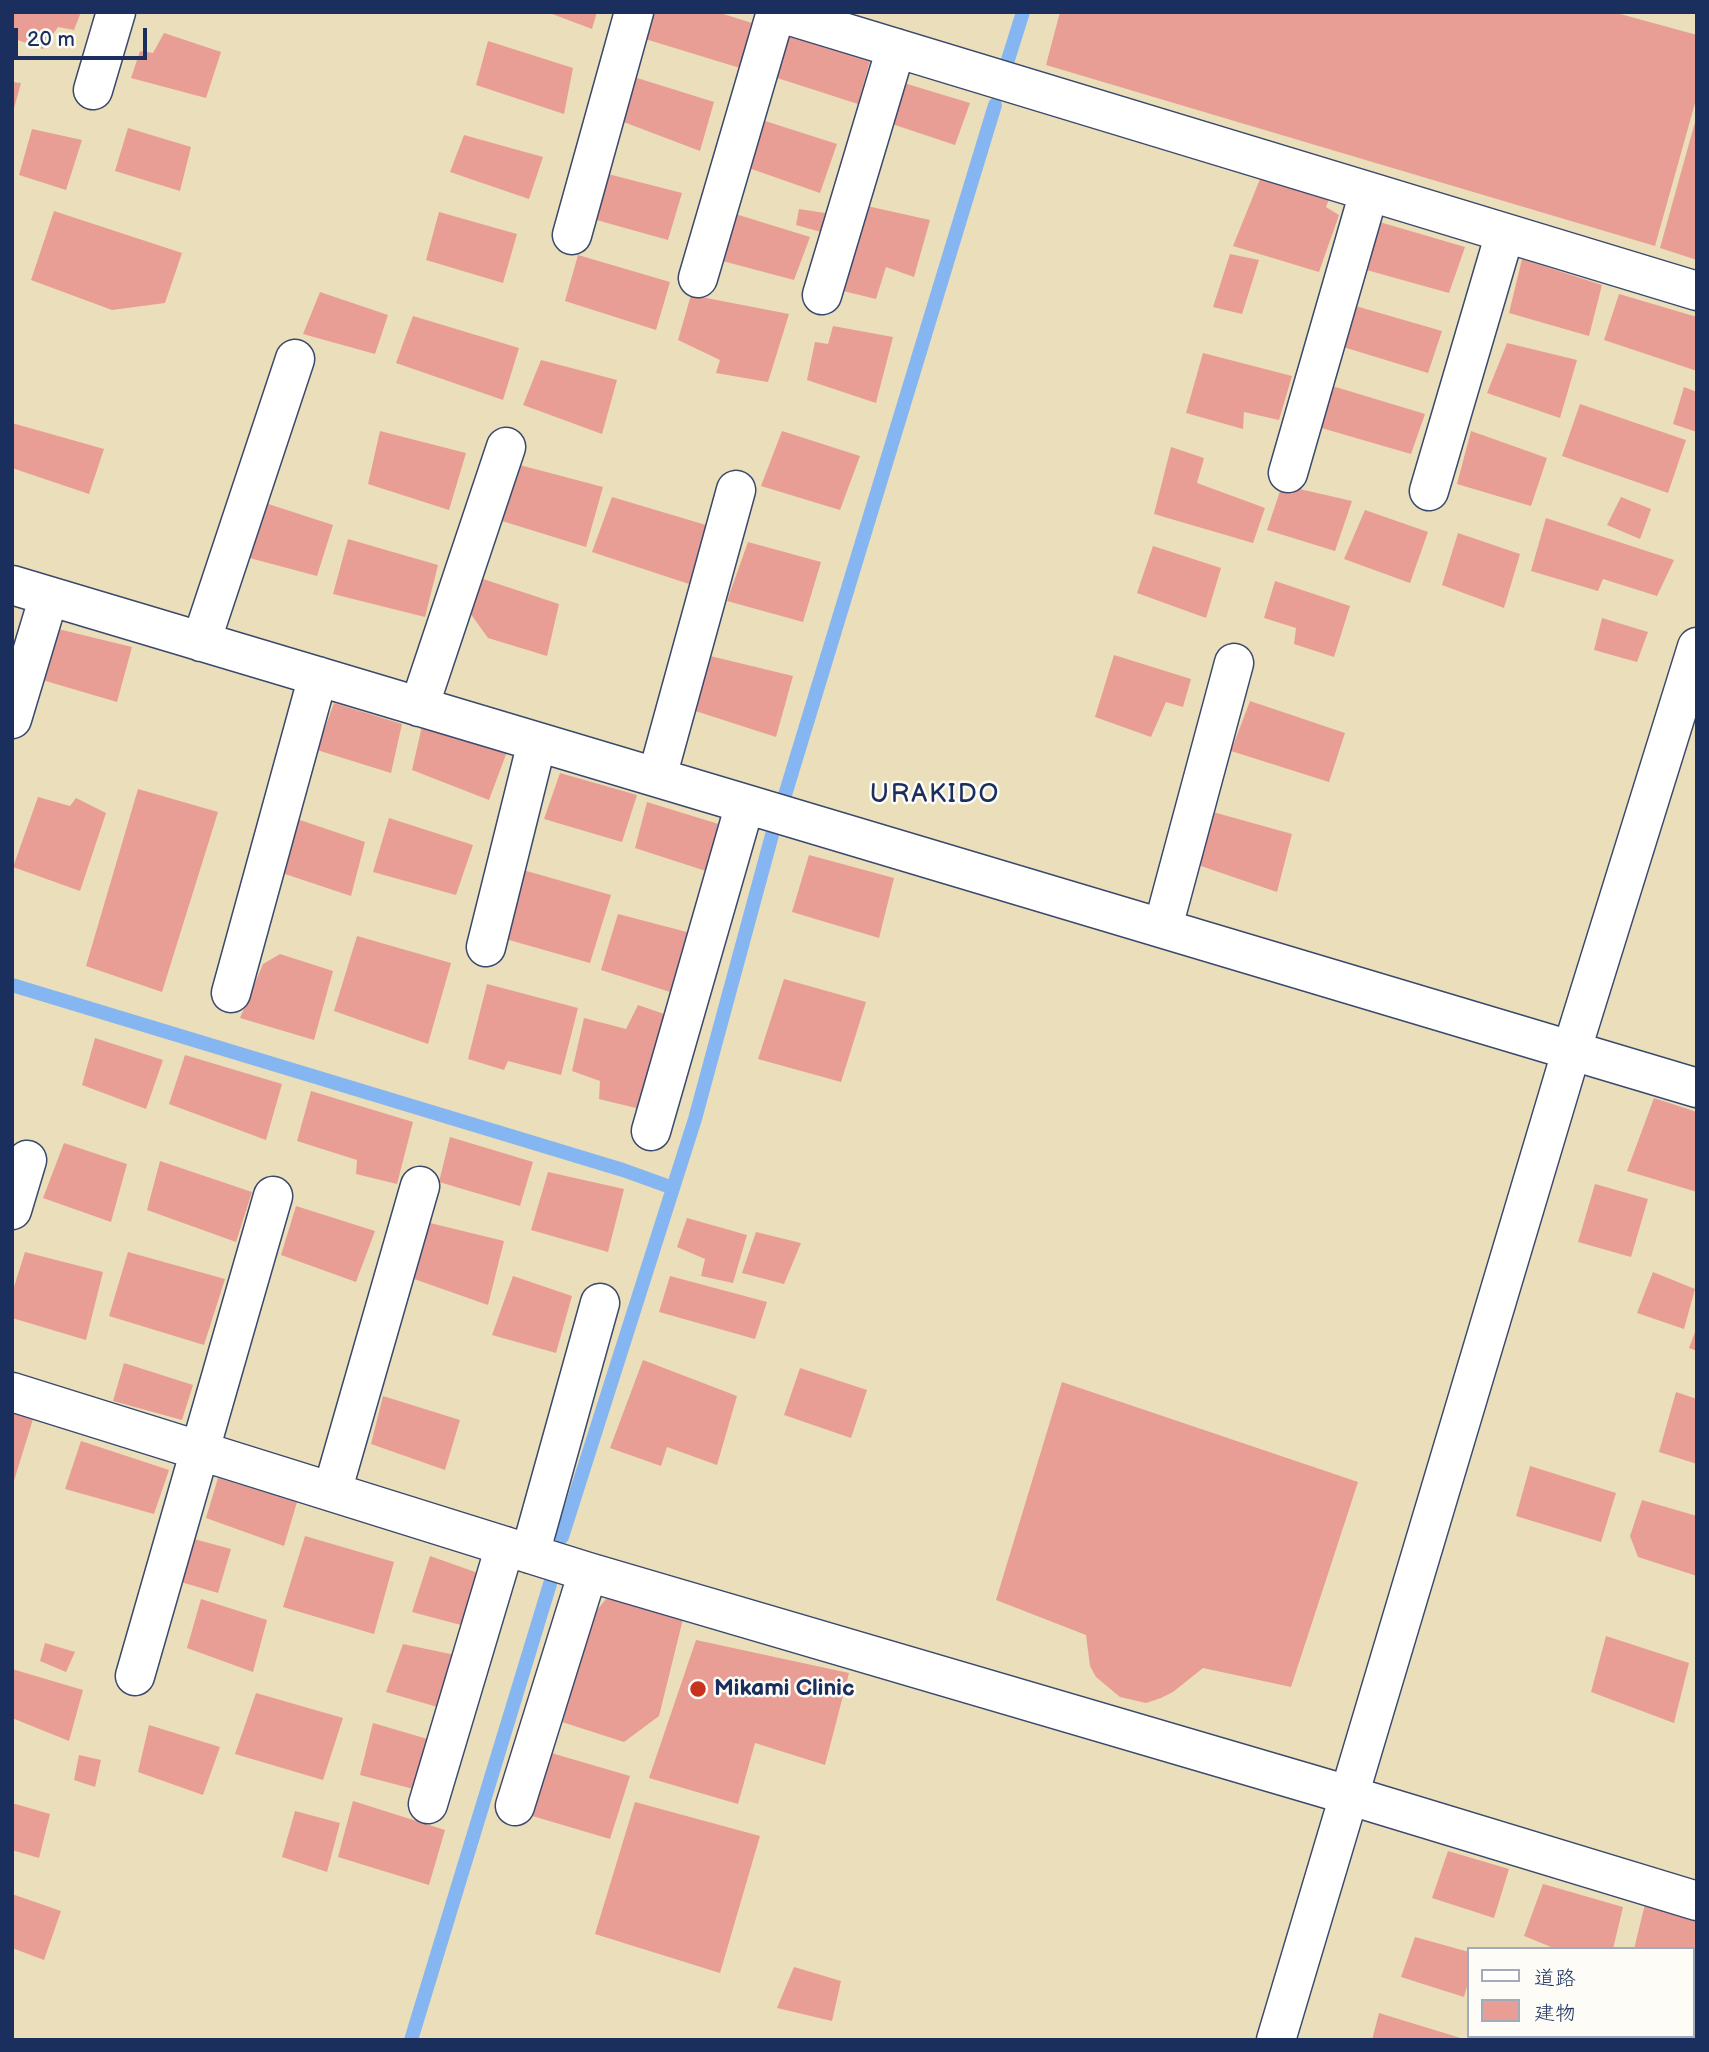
<!DOCTYPE html>
<meta charset="utf-8">
<style>
body{margin:0}
#map{position:relative;width:1709px;height:2052px;overflow:hidden;background:#eadfba;font-family:"Balsamiq Sans","Klee One",sans-serif}
canvas{display:block}
.frame{position:absolute;inset:0;border:14px solid #1b2f5e;pointer-events:none}
.legend{position:absolute;left:1467px;top:1947px;width:228px;height:91px;box-sizing:border-box;background:#fdfcf7;border:2px solid #a3aaba;margin:0;padding:9px 12px;list-style:none;font-size:21px;color:#1b2f5e}
.legend li{display:flex;align-items:center;gap:14px;height:35px}
.legend b{width:35px;border:2px solid #a3aaba}
.scale{position:absolute;left:14px;top:28px;width:133px;height:32px;box-sizing:border-box;border:4px solid #1b2f5e;border-top:0;padding-left:9px;font-size:21px;line-height:24px;white-space:nowrap;color:#1b2f5e;-webkit-text-stroke:5px #fdfcf7;paint-order:stroke}
</style>
<div id="map">
<canvas width="1709" height="2052"></canvas>
<div class="frame"></div>
<ul class="legend">
<li><b style="height:9px;background:#fff"></b>道路</li>
<li><b style="height:19px;background:#e89e95"></b>建物</li>
</ul>
<div class="scale">20 m</div>
</div>
<script>
const context = document.querySelector('canvas').getContext('2d');
context.lineJoin = 'round';
function poly(rows) {
  const path = new Path2D();
  for (const r of rows) {
    path.moveTo(r[0], r[1]);
    for (let i = 2; i < r.length; i += 2) path.lineTo(r[i], r[i + 1]);
  }
  return path;
}
function trace(path, color, width, dash) {
  context.strokeStyle = color;
  context.lineWidth = width;
  context.lineCap = dash ? 'butt' : 'round';
  context.setLineDash(dash || []);
  context.stroke(path);
}
function fill(path, color) {
  context.fillStyle = color;
  context.fill(path, 'evenodd');
}
function write(font, color, halo, rows, align = 'center') {
  context.font = font + ' "Balsamiq Sans",sans-serif';
  context.lineWidth = 5;
  context.setLineDash([]);
  context.textBaseline = 'middle';
  context.strokeStyle = halo;
  context.fillStyle = color;
  for (const [text, x, y, turn = 0] of rows) {
    context.save();
    context.translate(x, y);
    context.rotate((+turn || 0) * Math.PI / 180);
    context.textAlign = isNaN(turn) ? turn : align;
    if (halo) context.strokeText(text, 0, 0);
    context.fillText(text, 0, 0);
    context.restore();
  }
}
trace(poly([
 [1007,63,1023,12],
 [785,795,995,105],
 [12,985,623,1170,673,1188],
 [562,1537,695,1119,772,835],
 [411,2040,550,1584]
]), '#86b6f1', 14);
fill(poly([
 [12,12,81,12,74,30,58,27,43,49,12,38],
 [547,12,597,12,592,29],
 [649,12,717,12,752,23,740,68,642,38],
 [1060,12,1613,12,1697,35,1697,96,1655,246,1046,65],
 [164,33,221,52,206,98,131,78,140,51,153,53],
 [783,34,871,57,858,104,771,76],
 [488,41,573,68,564,114,476,85],
 [634,77,714,102,700,151,621,121],
 [12,82,21,83,13,112,12,112],
 [904,83,970,103,955,145,892,124],
 [1697,115,1697,260,1660,248],
 [759,119,837,144,820,193,743,166],
 [128,128,191,147,180,191,115,171],
 [32,129,82,140,66,190,19,175],
 [464,135,543,157,529,199,450,172],
 [608,174,682,193,668,240,593,219],
 [1262,174,1330,197,1326,207,1339,215,1319,272,1233,246],
 [867,206,930,220,914,277,886,267,876,299,839,290],
 [799,209,825,213,821,232,796,225],
 [54,211,182,253,165,303,112,310,31,280],
 [439,212,517,234,503,283,426,260],
 [729,212,810,237,794,280,715,259],
 [1376,221,1465,247,1449,293,1363,269],
 [1230,254,1259,260,1242,314,1213,307],
 [578,255,670,282,656,330,565,301],
 [1522,259,1602,285,1589,336,1509,313],
 [320,292,388,315,375,354,303,334],
 [1619,294,1697,317,1697,371,1604,340],
 [691,295,789,314,768,382,716,373,720,360,678,340],
 [1352,305,1442,331,1428,373,1340,346],
 [413,316,519,348,503,400,396,363],
 [833,326,893,337,876,403,807,380,815,342,828,344],
 [1507,343,1577,360,1560,418,1487,393],
 [1203,353,1292,376,1279,420,1244,412,1243,429,1186,413],
 [541,360,617,380,602,434,523,405],
 [1329,385,1425,414,1411,454,1318,427],
 [1684,387,1697,392,1697,432,1673,424],
 [1580,404,1686,440,1668,493,1562,456],
 [12,423,104,449,89,494,12,468],
 [380,431,466,453,449,510,368,484],
 [782,431,860,456,840,510,761,486],
 [1471,431,1547,458,1531,506,1457,484],
 [1171,447,1204,458,1197,483,1265,508,1253,543,1154,514],
 [516,464,603,487,586,547,502,521],
 [1282,485,1352,501,1335,551,1267,530],
 [612,497,706,525,689,584,592,552],
 [1621,497,1651,509,1640,539,1607,525],
 [259,501,333,525,317,576,242,556],
 [1365,510,1428,532,1410,583,1344,559],
 [1546,518,1674,560,1657,596,1603,579,1598,591,1531,571],
 [1458,533,1520,554,1504,608,1442,585],
 [348,539,438,565,425,617,333,594],
 [748,542,821,562,803,622,727,601],
 [1153,546,1221,568,1206,618,1137,593],
 [477,577,559,604,547,656,488,638,470,613],
 [1275,581,1350,606,1334,657,1294,644,1296,628,1264,618],
 [1602,618,1648,632,1637,662,1594,650],
 [54,628,132,647,117,702,39,679],
 [702,654,793,676,776,737,686,708],
 [1114,655,1191,679,1183,707,1166,702,1151,737,1095,717],
 [1250,701,1345,733,1329,782,1231,751],
 [334,703,402,724,391,773,317,750],
 [422,726,508,749,489,800,412,770],
 [560,773,637,795,622,842,544,819],
 [138,789,218,812,162,992,86,966],
 [38,797,70,806,76,798,106,813,80,891,13,867],
 [647,802,725,826,712,873,635,848],
 [1213,812,1292,834,1277,892,1198,865],
 [291,817,365,842,351,896,276,871],
 [389,818,473,845,456,895,373,872],
 [809,855,894,878,879,938,792,912],
 [523,870,611,895,590,963,502,938],
 [618,914,687,932,670,992,601,970],
 [357,936,451,963,428,1044,334,1011],
 [280,954,333,971,314,1040,240,1018,263,964],
 [784,979,866,1002,841,1082,758,1059],
 [487,984,578,1008,561,1075,508,1061,504,1070,468,1059],
 [638,1005,670,1016,640,1109,599,1099,600,1081,572,1071,584,1018,626,1029],
 [95,1038,163,1060,146,1109,82,1085],
 [185,1055,282,1084,266,1140,169,1104],
 [311,1091,413,1122,397,1184,356,1174,357,1160,297,1141],
 [1654,1098,1697,1112,1697,1192,1627,1171],
 [450,1137,533,1162,520,1206,439,1182],
 [64,1143,127,1164,111,1222,43,1198],
 [160,1161,252,1192,236,1242,147,1210],
 [548,1172,624,1189,608,1252,531,1230],
 [1595,1184,1648,1199,1631,1257,1578,1242],
 [296,1206,375,1231,356,1282,281,1255],
 [687,1218,747,1235,733,1283,701,1276,705,1259,677,1247],
 [430,1223,504,1241,488,1305,414,1279],
 [756,1232,801,1243,784,1284,742,1273],
 [25,1252,103,1272,86,1340,12,1318,12,1293],
 [128,1252,225,1279,204,1345,109,1316],
 [1653,1272,1695,1289,1684,1329,1637,1313],
 [513,1276,572,1296,556,1353,492,1335],
 [670,1276,767,1302,755,1339,659,1312],
 [1697,1327,1697,1351,1689,1348],
 [643,1360,737,1396,717,1465,667,1447,661,1466,610,1448],
 [124,1363,193,1385,182,1420,113,1401],
 [800,1368,867,1390,851,1438,784,1415],
 [1062,1382,1358,1482,1291,1687,1203,1668,1173,1692,1161,1698,1146,1703,1120,1697,1096,1677,1090,1666,1086,1635,996,1600],
 [1676,1392,1697,1399,1697,1464,1659,1452],
 [383,1396,460,1420,445,1470,371,1444],
 [12,1410,34,1416,13,1484,12,1484],
 [81,1441,169,1470,154,1514,65,1489],
 [1530,1466,1616,1493,1601,1542,1516,1516],
 [218,1478,297,1502,284,1546,206,1518],
 [1642,1500,1697,1516,1697,1576,1638,1557,1630,1536],
 [305,1536,394,1562,374,1634,283,1607],
 [194,1539,231,1549,218,1593,181,1582],
 [430,1556,478,1573,461,1625,412,1612],
 [610,1594,683,1619,659,1716,624,1742,562,1722,585,1625],
 [201,1599,267,1620,253,1672,187,1648],
 [1606,1636,1689,1663,1674,1723,1591,1692],
 [696,1640,849,1673,825,1765,755,1743,738,1804,649,1778],
 [45,1643,75,1652,66,1672,40,1661],
 [403,1644,455,1655,441,1708,386,1692],
 [12,1669,83,1690,69,1741,12,1718],
 [256,1693,343,1718,323,1780,235,1754],
 [373,1723,431,1740,417,1790,360,1775],
 [149,1725,220,1747,203,1795,138,1772],
 [548,1752,630,1776,610,1839,529,1815],
 [79,1755,101,1760,95,1787,74,1780],
 [353,1801,445,1830,429,1885,338,1857],
 [635,1802,760,1836,720,1973,595,1934],
 [12,1803,50,1814,39,1858,12,1850],
 [295,1811,340,1823,327,1872,282,1857],
 [1448,1851,1509,1869,1494,1918,1432,1898],
 [1543,1884,1623,1907,1613,1949,1556,1949,1524,1936],
 [12,1894,61,1911,44,1960,12,1948],
 [1645,1904,1697,1919,1697,1987,1693,1985,1693,1949,1634,1949],
 [1415,1937,1469,1952,1469,1979,1464,1997,1401,1977],
 [794,1967,841,1981,832,2021,777,2008],
 [1379,2013,1464,2039,1464,2040,1372,2040],
 [1604,2036,1685,2036,1683,2040,1603,2040]
]), '#e89e95');
const minor = poly([
 [777,12,1697,291],
 [93,90,116,12],
 [572,235,634,12],
 [698,278,776,12],
 [822,295,896,48],
 [1288,473,1369,192],
 [1429,491,1505,233],
 [12,585,1697,1088],
 [201,642,295,359],
 [419,707,506,447],
 [12,719,49,596],
 [657,777,736,490],
 [1163,927,1234,663],
 [486,947,537,742],
 [231,993,318,676],
 [651,1131,745,804],
 [12,1210,27,1160],
 [12,1392,588,1572,1348,1795,1697,1901],
 [332,1492,420,1186],
 [530,1554,600,1303],
 [135,1676,273,1196],
 [428,1804,505,1546],
 [515,1806,588,1572],
 [1276,2040,1572,1049,1697,647]
]);
trace(minor, '#3a496c', 41);
trace(minor, '#fff', 38);
for (const [x, y, r, color] of [
 [698,1689,9,"#c8321e"]
]) {
  const dot = new Path2D();
  dot.arc(x, y, r, 0, 2 * Math.PI);
  context.fillStyle = color;
  context.fill(dot);
  trace(dot, '#fdfcf7', 2.5);
}
write('bold 23px', '#1b2f5e', '#fdfcf7', [
 ["Mikami Clinic",714,1689]
], 'left');
context.letterSpacing = '2px';
write('26px', '#1b2f5e', '#fdfcf7', [
 ["URAKIDO",935,795]
]);
context.letterSpacing = '0px';
</script>
